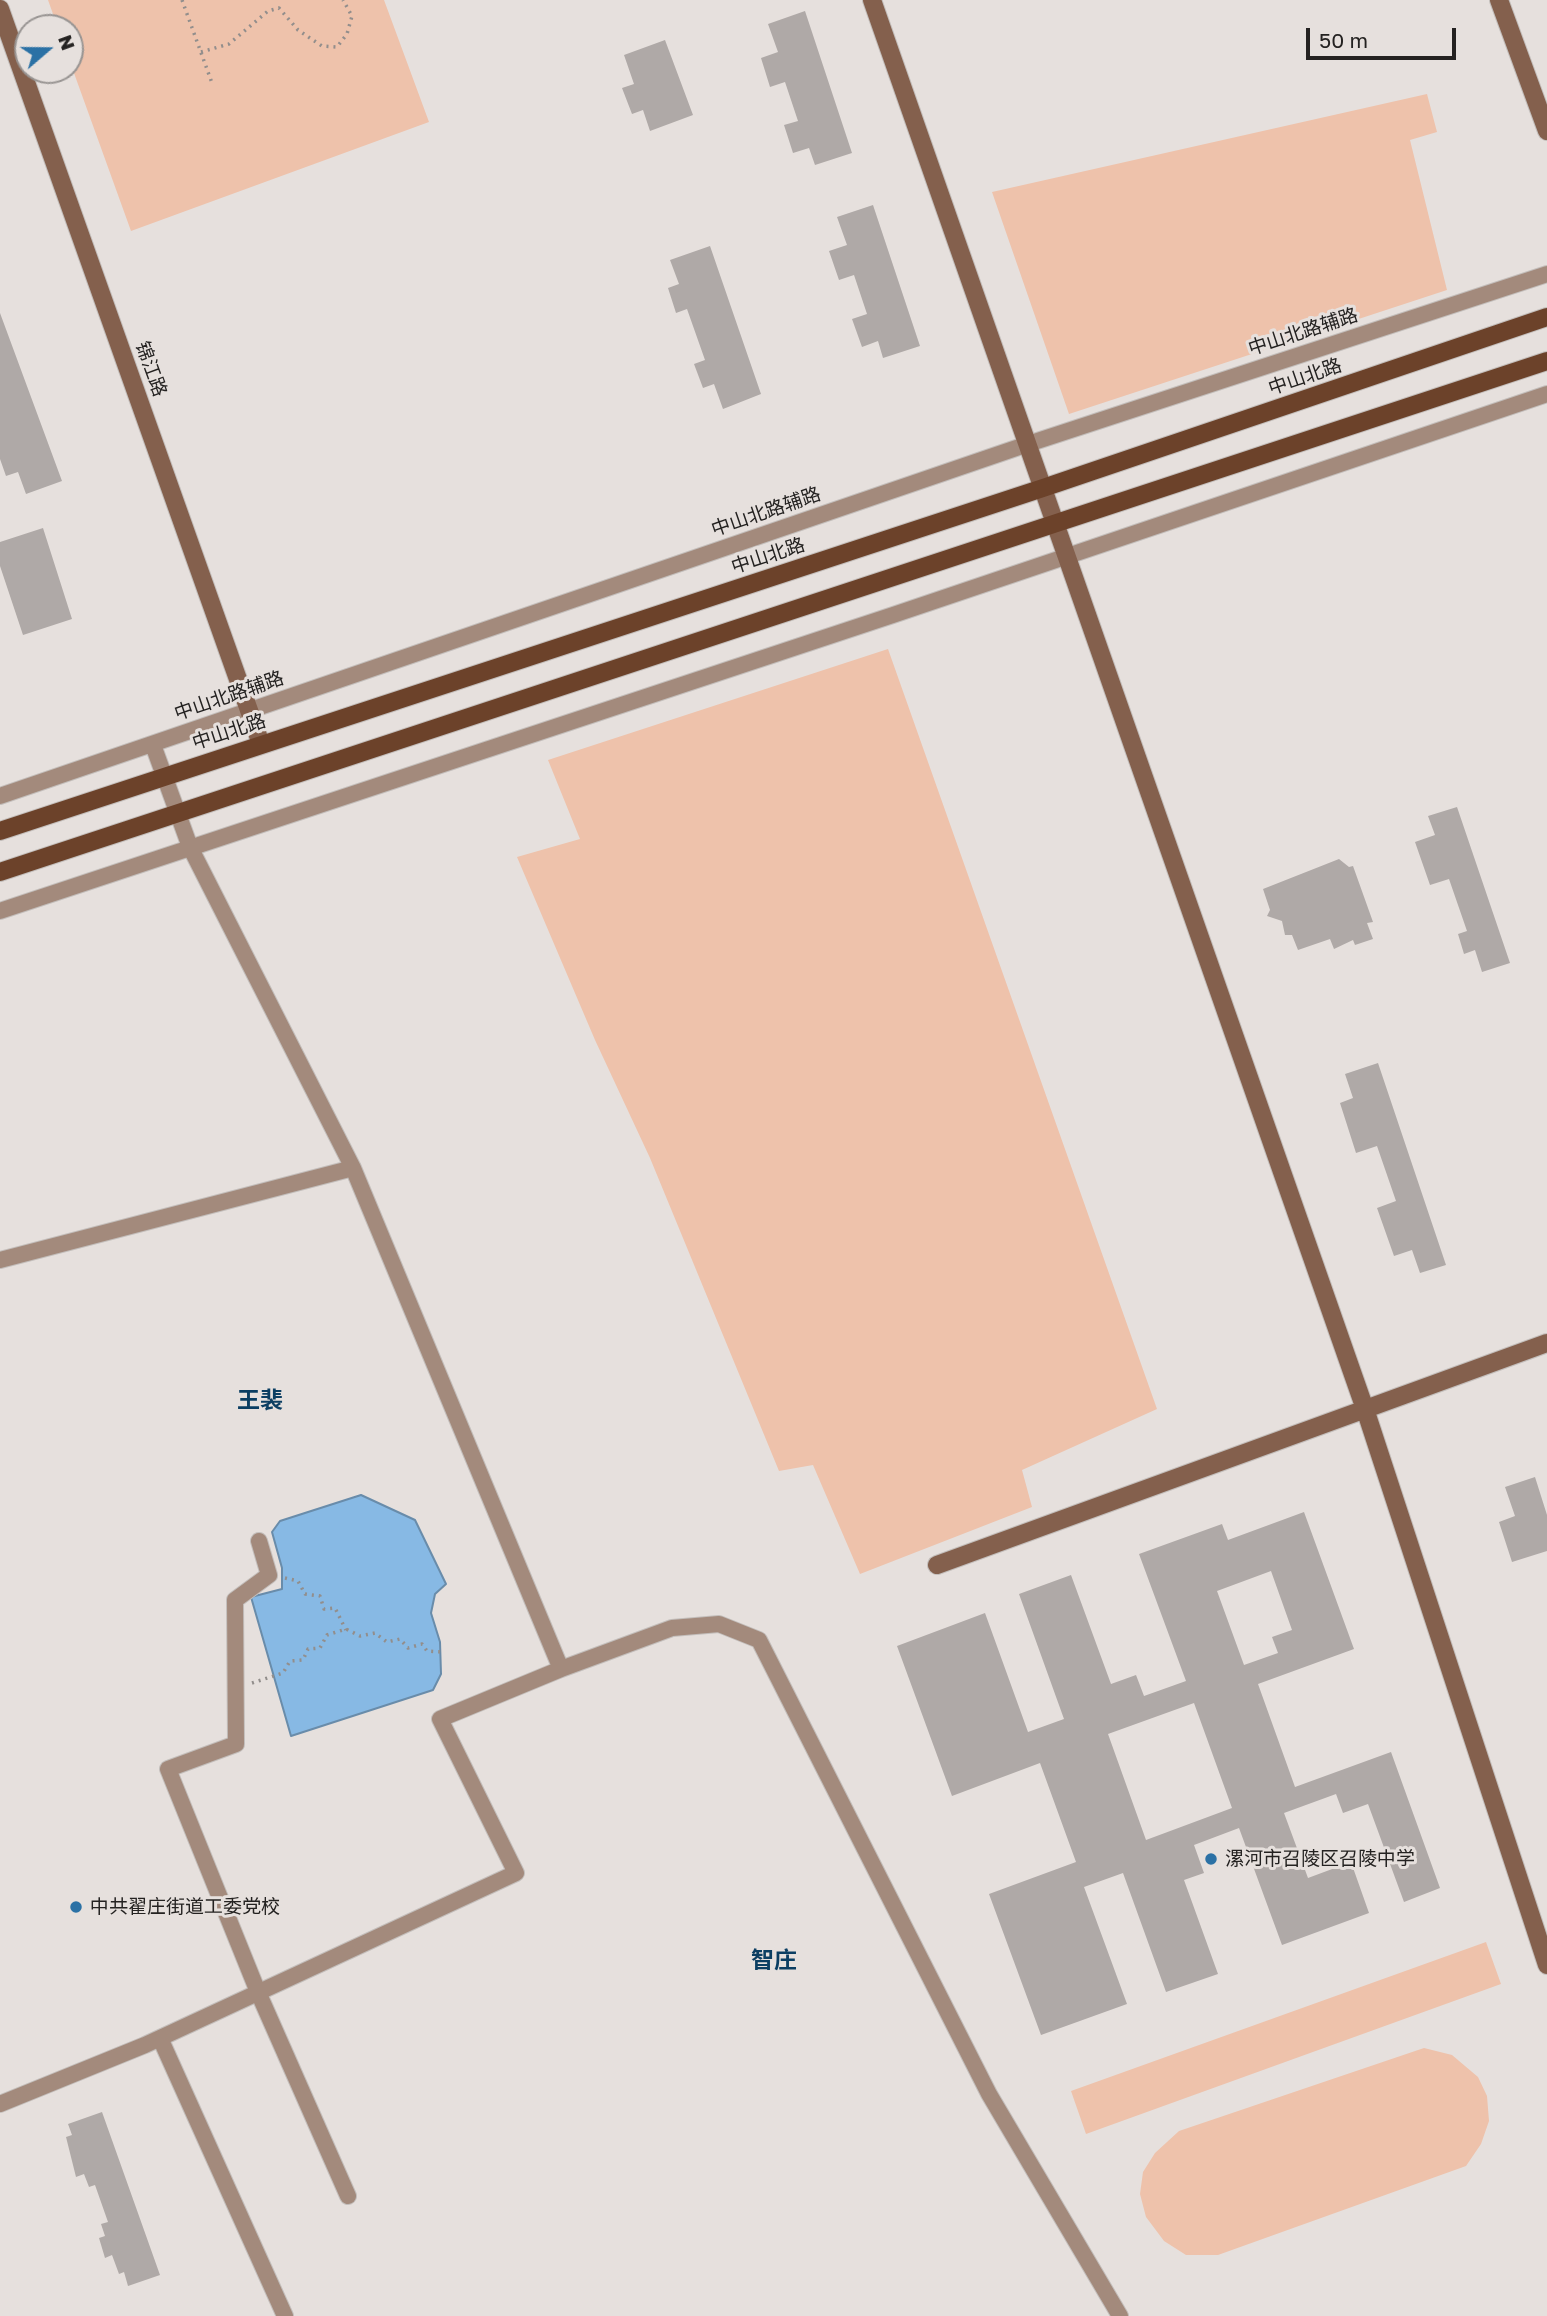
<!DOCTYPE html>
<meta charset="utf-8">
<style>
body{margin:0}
#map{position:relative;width:1547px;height:2316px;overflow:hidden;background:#e6e0dd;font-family:"Golos Text",sans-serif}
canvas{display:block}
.north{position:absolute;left:14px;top:14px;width:70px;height:70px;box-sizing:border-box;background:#e6e0dd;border:2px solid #989492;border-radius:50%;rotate:70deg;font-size:19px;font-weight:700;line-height:28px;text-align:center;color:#242221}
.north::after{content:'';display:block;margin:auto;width:24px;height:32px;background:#2b71a5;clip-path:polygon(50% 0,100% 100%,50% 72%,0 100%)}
.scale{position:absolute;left:1306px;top:28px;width:150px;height:32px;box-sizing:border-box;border:4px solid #242221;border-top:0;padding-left:9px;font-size:21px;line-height:24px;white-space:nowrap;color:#242221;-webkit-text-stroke:5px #e6e0dd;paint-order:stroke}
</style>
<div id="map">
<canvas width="1547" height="2316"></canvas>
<div class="north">N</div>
<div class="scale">50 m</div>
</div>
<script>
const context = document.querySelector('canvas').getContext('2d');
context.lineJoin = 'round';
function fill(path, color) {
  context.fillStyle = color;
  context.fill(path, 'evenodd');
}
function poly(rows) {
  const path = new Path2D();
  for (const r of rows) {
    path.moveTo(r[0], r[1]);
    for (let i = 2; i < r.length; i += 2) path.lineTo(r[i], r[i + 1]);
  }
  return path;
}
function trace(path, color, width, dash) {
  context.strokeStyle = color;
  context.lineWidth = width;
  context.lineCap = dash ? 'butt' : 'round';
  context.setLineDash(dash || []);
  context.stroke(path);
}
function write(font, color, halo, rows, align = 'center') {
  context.font = font + ' "Golos Text","Noto Sans SC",sans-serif';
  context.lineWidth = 6;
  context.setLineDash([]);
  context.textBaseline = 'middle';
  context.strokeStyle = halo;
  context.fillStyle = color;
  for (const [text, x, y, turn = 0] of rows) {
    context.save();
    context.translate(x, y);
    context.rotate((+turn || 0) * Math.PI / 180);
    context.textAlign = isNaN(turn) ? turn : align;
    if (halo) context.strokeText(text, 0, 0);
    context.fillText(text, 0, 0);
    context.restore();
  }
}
fill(poly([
 [48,0,384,0,429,122,131,231,70,62,70,28,58,28],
 [1427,94,1437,132,1410,140,1447,290,1069,414,992,192],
 [888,649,1157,1409,1022,1470,1032,1507,860,1574,813,1465,779,1471,650,1158,595,1040,517,857,580,839,548,760],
 [1486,1942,1501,1984,1086,2134,1071,2091],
 [1424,2048,1452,2055,1478,2077,1487,2096,1489,2121,1481,2144,1466,2166,1218,2255,1186,2255,1164,2241,1146,2217,1140,2194,1143,2172,1155,2153,1179,2131]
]), '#eec2ab');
const water = poly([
 [361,1495,415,1520,446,1584,435,1594,431,1613,440,1642,441,1674,433,1690,291,1736,251,1597,282,1589,282,1568,272,1532,280,1521,361,1495]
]);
fill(water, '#87b9e4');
trace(water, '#698caa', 2);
fill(poly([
 [805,11,852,153,815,165,809,148,793,153,784,125,798,121,785,82,770,87,761,58,778,52,768,24],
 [665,40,693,115,650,131,643,110,632,114,622,88,634,84,624,55],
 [873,205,920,346,883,358,878,341,862,347,852,319,867,314,854,275,839,280,829,251,847,245,837,217],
 [710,246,761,394,723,409,714,384,703,388,694,364,705,360,687,309,676,313,668,288,679,284,670,260],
 [0,313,62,481,26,494,18,472,6,476,0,459],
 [43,528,72,619,23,635,0,566,0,542],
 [1457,807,1510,963,1482,972,1475,950,1464,954,1458,934,1467,931,1449,879,1430,885,1415,842,1435,835,1428,816],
 [1339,859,1349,867,1353,866,1373,922,1367,923,1373,939,1355,945,1353,940,1334,949,1330,939,1298,950,1292,935,1285,935,1282,921,1267,916,1270,910,1263,889],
 [1378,1063,1446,1265,1420,1273,1412,1250,1394,1256,1377,1208,1396,1201,1377,1146,1356,1153,1340,1103,1353,1098,1345,1074],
 [1535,1477,1547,1515,1547,1551,1512,1562,1499,1522,1515,1516,1505,1487],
 [1304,1512,1354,1649,1258,1684,1295,1787,1391,1752,1440,1888,1404,1902,1368,1804,1343,1813,1336,1794,1284,1813,1308,1878,1351,1862,1369,1913,1282,1945,1239,1828,1194,1845,1204,1873,1184,1880,1218,1974,1166,1992,1123,1873,1084,1887,1127,2004,1041,2035,989,1894,1076,1862,1040,1763,952,1796,897,1646,985,1613,1028,1732,1064,1719,1019,1594,1071,1575,1111,1684,1136,1675,1144,1696,1186,1681,1139,1554,1222,1524,1228,1540],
 [1271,1571,1292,1630,1272,1637,1278,1653,1244,1665,1217,1591],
 [1194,1703,1232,1808,1146,1840,1108,1734],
 [102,2112,160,2275,128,2286,124,2272,119,2274,112,2255,105,2258,99,2238,105,2236,101,2224,108,2222,95,2185,89,2187,84,2174,76,2177,66,2137,72,2135,68,2124]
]), '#afa9a7');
const street = poly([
 [0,796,1028,444,1547,274],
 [0,911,893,615,1547,394],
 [0,1260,353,1168],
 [259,1541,269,1575,235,1600,236,1744,168,1769,258,1992,348,2196],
 [561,1669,672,1628,719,1624,759,1640,989,2094,1120,2316],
 [160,2038,285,2316],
 [0,2104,145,2045,516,1873,440,1719,561,1669,353,1168,190,847,153,745]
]);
const secondary = poly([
 [872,0,1365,1409,1547,1965],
 [1499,0,1547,131],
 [0,9,261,744],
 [937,1565,1547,1343]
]);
const primary = poly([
 [0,831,1043,488,1547,317],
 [0,872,1547,361]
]);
trace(street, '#c3bebb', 18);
trace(secondary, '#c3bebb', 20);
trace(primary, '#c3bebb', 20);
trace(poly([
 [182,0,212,83],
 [201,52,229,44,268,11,279,8,298,30,322,46,337,47,347,34,352,16,343,0],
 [285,1578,298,1581,305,1594,320,1596,324,1609,335,1608,346,1630],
 [252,1683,283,1673,290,1661,303,1660,308,1649,320,1648,327,1635,346,1629,360,1636,375,1633,387,1642,400,1639,408,1648,422,1644,427,1651,443,1652]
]), '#928e8c', 3.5, [2, 5]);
trace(street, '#a38a7c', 16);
trace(secondary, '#84604d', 18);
trace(primary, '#6c422a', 18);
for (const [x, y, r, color] of [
 [1211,1859,7,"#2b71a5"],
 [76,1907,7,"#2b71a5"]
]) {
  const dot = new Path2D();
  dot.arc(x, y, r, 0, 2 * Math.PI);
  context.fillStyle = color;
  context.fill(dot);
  trace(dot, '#e6e0dd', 2.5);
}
write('19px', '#242221', '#e6e0dd', [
 ["中山北路辅路",1303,332,-18],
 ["锦江路",151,369,70],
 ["中山北路",1305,377,-19],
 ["中山北路辅路",766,512,-19],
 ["中山北路",768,556,-18],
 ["中山北路辅路",229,696,-19],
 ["中山北路",229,732,-18]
]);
write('19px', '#242221', '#e6e0dd', [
 ["漯河市召陵区召陵中学",1225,1859],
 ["中共翟庄街道工委党校",90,1907]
], 'left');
write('bold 23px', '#0b3e62', '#e6e0dd', [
 ["王裴",260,1401],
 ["智庄",774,1961]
]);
</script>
